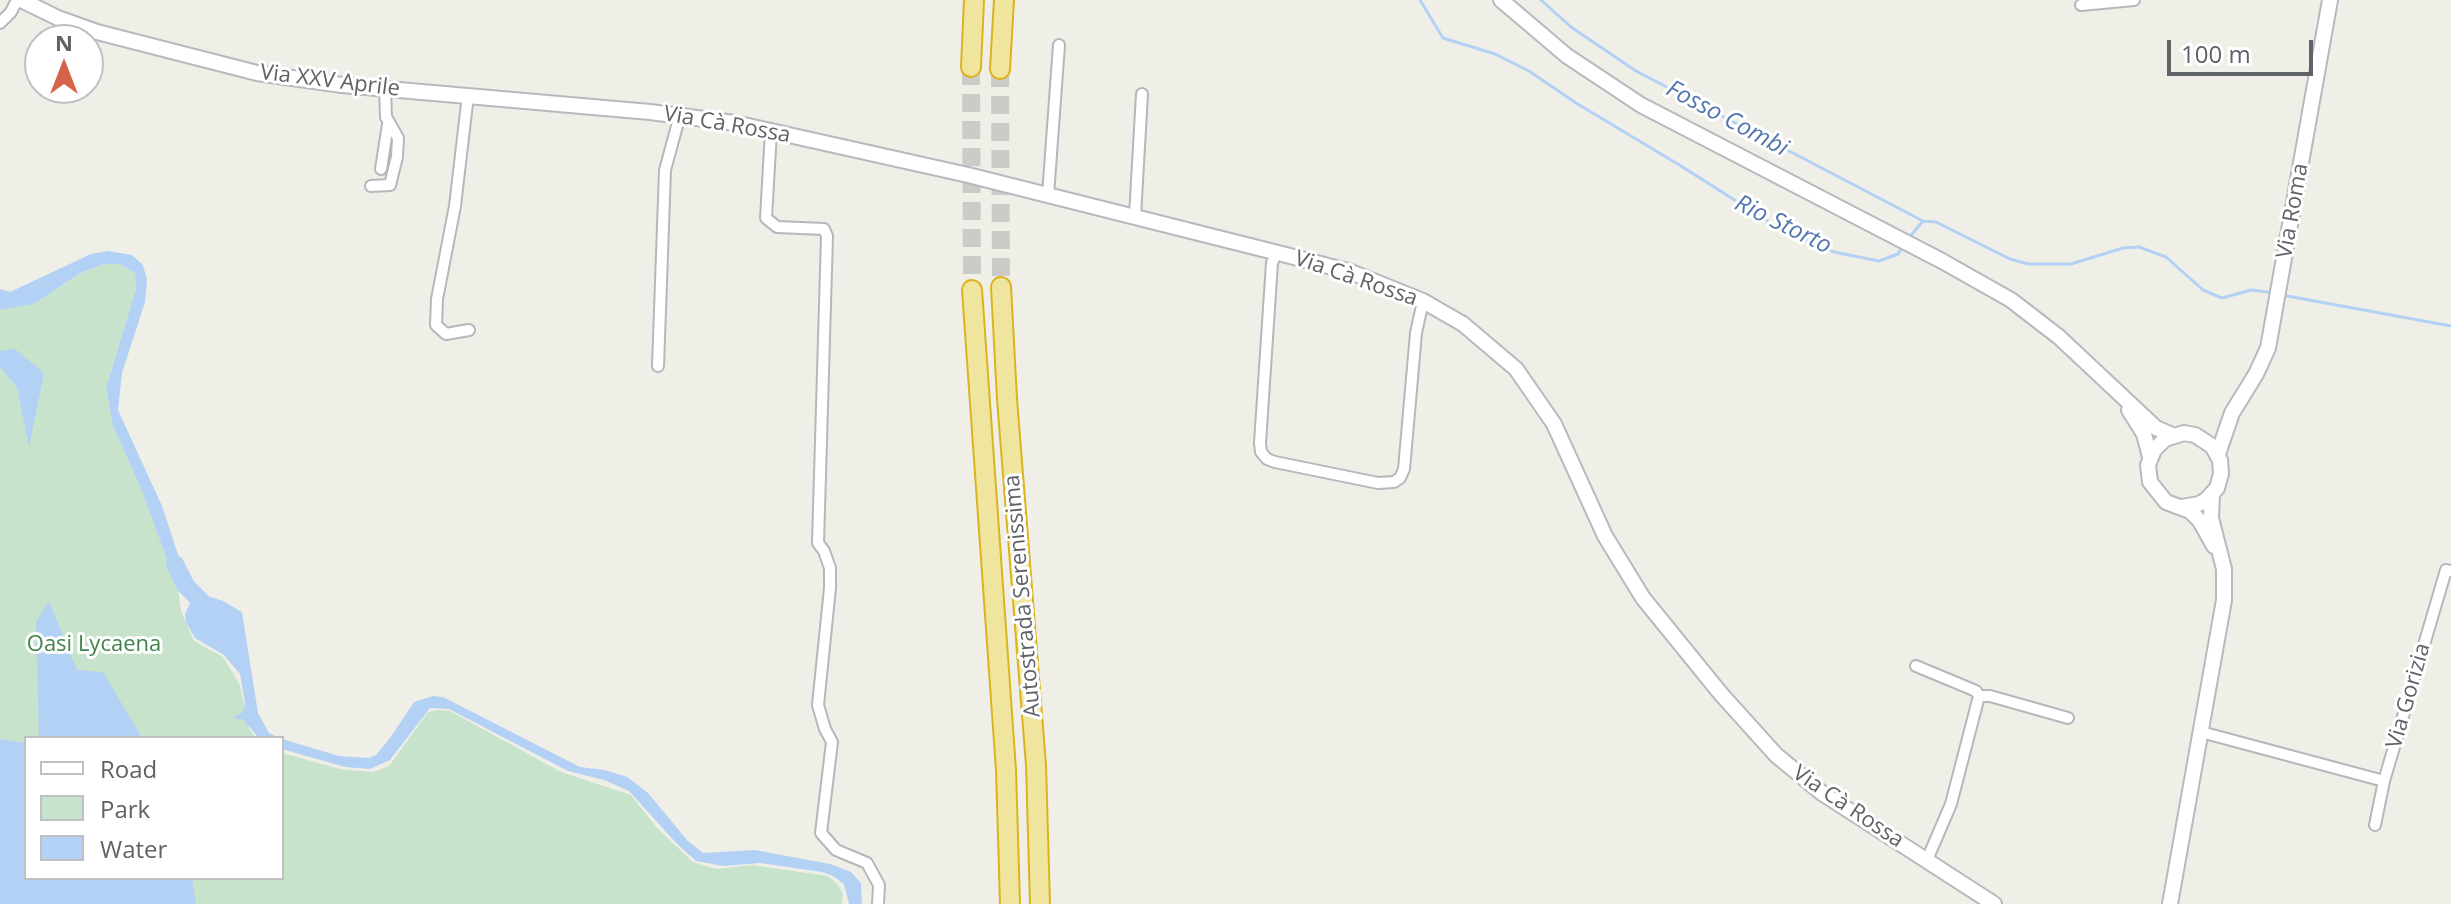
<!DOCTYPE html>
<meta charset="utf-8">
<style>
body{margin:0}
#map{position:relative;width:2451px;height:904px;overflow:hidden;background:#efefe8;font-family:"Open Sans",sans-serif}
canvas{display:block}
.legend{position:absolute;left:24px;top:736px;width:260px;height:144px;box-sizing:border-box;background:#fff;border:2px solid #bfc0c2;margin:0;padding:10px 14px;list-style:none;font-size:24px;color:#5f6266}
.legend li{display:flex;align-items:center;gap:16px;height:40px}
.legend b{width:40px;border:2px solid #bfc0c2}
.north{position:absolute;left:24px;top:24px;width:80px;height:80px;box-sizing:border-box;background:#fff;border:2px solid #bfc0c2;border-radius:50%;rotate:0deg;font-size:22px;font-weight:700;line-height:32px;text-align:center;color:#5f6266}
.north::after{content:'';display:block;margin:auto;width:28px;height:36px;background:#d56349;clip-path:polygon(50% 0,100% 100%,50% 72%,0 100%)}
.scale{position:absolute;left:2167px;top:40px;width:146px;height:36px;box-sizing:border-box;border:4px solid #5f6266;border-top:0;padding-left:10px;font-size:24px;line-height:28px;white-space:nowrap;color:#5f6266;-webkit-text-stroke:6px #fff;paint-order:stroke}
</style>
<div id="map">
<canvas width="2451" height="904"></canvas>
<ul class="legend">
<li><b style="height:10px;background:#fff"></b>Road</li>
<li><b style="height:22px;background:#c8e3cb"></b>Park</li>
<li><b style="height:22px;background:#b3d1f5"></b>Water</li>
</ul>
<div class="north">N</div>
<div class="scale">100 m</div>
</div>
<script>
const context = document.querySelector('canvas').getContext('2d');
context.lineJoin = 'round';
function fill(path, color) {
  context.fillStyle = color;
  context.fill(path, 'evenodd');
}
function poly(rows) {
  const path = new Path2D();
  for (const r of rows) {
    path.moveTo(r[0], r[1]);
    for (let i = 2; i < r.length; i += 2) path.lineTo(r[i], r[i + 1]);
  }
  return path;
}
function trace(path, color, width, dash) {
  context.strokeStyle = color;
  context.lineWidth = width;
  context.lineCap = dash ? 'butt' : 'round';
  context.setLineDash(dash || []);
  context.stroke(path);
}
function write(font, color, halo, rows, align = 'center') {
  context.font = font + ' "Open Sans",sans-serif';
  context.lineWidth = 6;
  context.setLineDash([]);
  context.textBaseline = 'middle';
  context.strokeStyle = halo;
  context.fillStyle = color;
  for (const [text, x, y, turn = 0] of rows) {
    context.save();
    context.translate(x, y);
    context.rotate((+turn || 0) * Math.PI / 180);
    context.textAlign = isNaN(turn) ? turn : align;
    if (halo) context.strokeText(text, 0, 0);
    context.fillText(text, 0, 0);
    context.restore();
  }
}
fill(poly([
 [104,264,121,264,135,273,136,289,106,388,113,426,141,489,178,588,181,610,194,641,223,657,240,685,249,729,256,738,26,738,26,878,282,878,282,753,340,769,373,772,389,766,428,712,438,710,450,711,561,772,631,795,657,828,693,862,716,869,752,865,828,876,837,884,843,894,842,904,0,904,0,310,34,304,78,275]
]), '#c8e3cb');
fill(poly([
 [108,251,132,255,143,265,147,279,145,302,122,373,118,410,162,506,187,582,182,589,168,562,141,489,113,426,106,388,136,289,135,273,120,264,104,264,79,274,34,304,0,310,0,289,10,292,91,254],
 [15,349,44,373,29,447,17,387,0,367,0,351],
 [201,594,223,601,242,612,258,713,269,733,279,738,259,738,243,720,235,719,234,716,242,713,245,704,240,674,224,655,195,638,186,622,185,614,190,603],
 [49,601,77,670,103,672,142,738,39,738,36,622],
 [433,696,443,697,580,767,605,770,627,777,648,793,687,840,703,853,755,850,830,864,851,872,861,883,862,904,849,904,844,884,833,876,822,872,760,863,723,866,696,861,677,844,629,791,604,780,568,771,449,709,430,708,390,760,370,769,345,767,282,749,282,739,339,756,369,758,376,755,390,738,414,702],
 [0,739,26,743,26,878,192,878,196,904,0,904]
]), '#b3d1f5');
trace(poly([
 [1420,0,1443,38,1495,54,1529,71,1576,103,1681,166,1777,227,1834,252,1879,261,1898,254,1903,245],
 [1541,0,1571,27,1636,71,1923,221],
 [1908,239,1923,221,1936,222,2010,259,2028,264,2071,264,2123,248,2139,247,2166,257,2203,290,2222,298,2251,290,2275,293],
 [2282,295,2451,326]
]), '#b3d1f5', 3);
trace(poly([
 [175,564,186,586,213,613]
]), '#b3d1f5', 18);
trace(poly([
 [971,67,972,290],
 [1000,69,1001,287]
]), '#cbccc8', 18, [18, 9]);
const street = poly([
 [2081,5,2134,0],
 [0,23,11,12,17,0],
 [468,95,455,206,437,299,436,325,446,334,469,330],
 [771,131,766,218,777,227,824,229,827,236,818,543,824,551,830,568,830,588,818,705,825,729,832,742,821,833,836,850,867,863,879,885,878,904],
 [381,169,388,124],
 [371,186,390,185,397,157,398,138,386,117,385,89],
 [1048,195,1059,45],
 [1135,216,1142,94],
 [1277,252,1272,263,1260,443,1261,452,1267,459,1275,462,1378,483,1394,482,1400,478,1404,469,1416,333,1423,301],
 [658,366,665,170,680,115],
 [1916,666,1976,691,1979,696,1951,804,1927,860],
 [1979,696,1990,696,2068,718],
 [2201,732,2384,781],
 [2375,825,2384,781,2446,570,2451,571]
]);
const secondary = poly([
 [21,0,58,18,97,32,257,73,342,85,650,112,735,123,968,175,1294,257,1351,272,1423,301,1463,324,1516,369,1554,424,1605,536,1643,598,1721,694,1776,755,1822,793,1994,904],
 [1501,0,1567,56,1641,105,1942,261,2011,300,2059,337,2156,428,2172,435],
 [2129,410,2144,434,2150,457],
 [2218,454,2232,413,2256,374,2268,348,2330,0],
 [2182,507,2199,504,2206,500,2217,488,2221,474,2220,460,2212,446,2195,435,2184,433,2165,439,2154,450,2148,465,2150,482,2166,502,2190,511,2200,521,2214,546],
 [2170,904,2224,600,2224,569,2211,518,2212,494]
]);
const highway = poly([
 [971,67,974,0],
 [1000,69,1004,0],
 [1001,287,1007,399,1036,765,1040,904],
 [972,290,1006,770,1010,904]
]);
trace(street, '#b5b7bb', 14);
trace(secondary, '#b6b9bd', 18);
trace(highway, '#dbb41d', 22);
trace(street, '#fff', 10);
trace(secondary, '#fff', 14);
trace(highway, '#f0e59e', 18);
write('22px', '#5f6266', '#fff', [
 ["Via XXV Aprile",330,81,7],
 ["Via Cà Rossa",727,125,10],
 ["Via Roma",2293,211,-80],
 ["Via Cà Rossa",1356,279,19],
 ["Autostrada Serenissima",1023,596,-95],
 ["Via Gorizia",2409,696,-74],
 ["Via Cà Rossa",1848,807,34]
]);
write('22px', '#42834c', '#fff', [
 ["Oasi Lycaena",94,645]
]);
write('italic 24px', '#5476ae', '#fff', [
 ["Fosso Combi",1727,119,28],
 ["Rio Storto",1783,225,26]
]);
</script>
